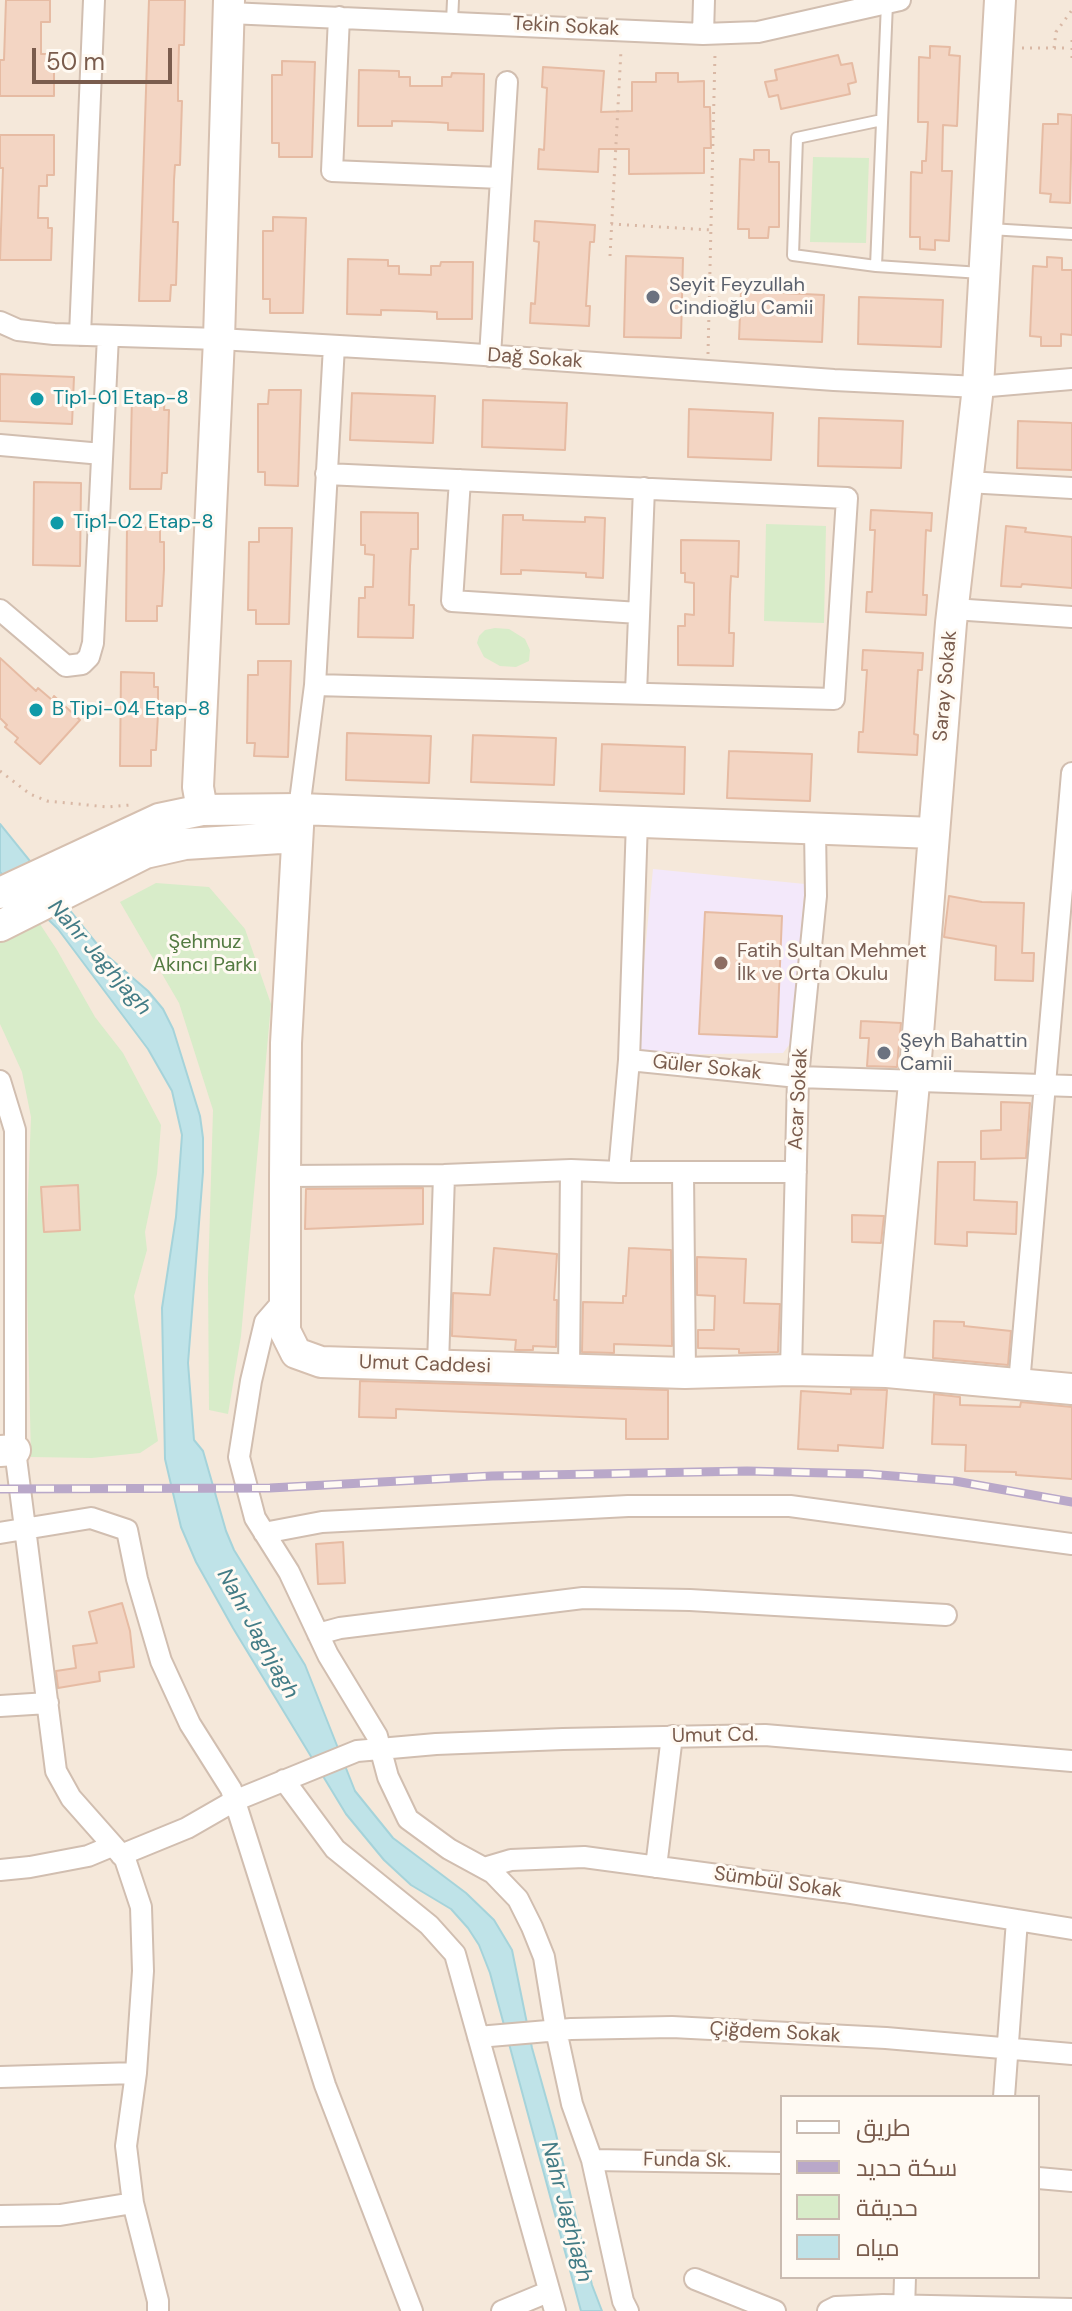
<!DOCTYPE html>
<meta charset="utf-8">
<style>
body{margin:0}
#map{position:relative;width:1072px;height:2311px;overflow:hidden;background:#fdf6ec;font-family:"DM Sans",Cairo,sans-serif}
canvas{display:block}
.legend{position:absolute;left:780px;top:2095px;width:260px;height:184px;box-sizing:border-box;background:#fffaf3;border:2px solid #cabbb1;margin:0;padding:10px 14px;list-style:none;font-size:24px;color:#7a5c4d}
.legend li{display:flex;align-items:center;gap:16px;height:40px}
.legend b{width:40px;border:2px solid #cabbb1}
.scale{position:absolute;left:32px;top:48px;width:140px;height:36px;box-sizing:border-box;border:4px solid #7a5c4d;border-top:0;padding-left:10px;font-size:24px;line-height:28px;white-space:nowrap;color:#7a5c4d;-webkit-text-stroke:6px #fffaf3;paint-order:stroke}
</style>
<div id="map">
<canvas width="1072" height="2311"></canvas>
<ul class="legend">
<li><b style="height:10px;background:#fff"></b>طريق</li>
<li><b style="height:10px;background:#b9a8c9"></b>سكة حديد</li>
<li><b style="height:22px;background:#d8ecc9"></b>حديقة</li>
<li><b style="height:22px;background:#bfe3e8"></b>مياه</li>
</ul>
<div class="scale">50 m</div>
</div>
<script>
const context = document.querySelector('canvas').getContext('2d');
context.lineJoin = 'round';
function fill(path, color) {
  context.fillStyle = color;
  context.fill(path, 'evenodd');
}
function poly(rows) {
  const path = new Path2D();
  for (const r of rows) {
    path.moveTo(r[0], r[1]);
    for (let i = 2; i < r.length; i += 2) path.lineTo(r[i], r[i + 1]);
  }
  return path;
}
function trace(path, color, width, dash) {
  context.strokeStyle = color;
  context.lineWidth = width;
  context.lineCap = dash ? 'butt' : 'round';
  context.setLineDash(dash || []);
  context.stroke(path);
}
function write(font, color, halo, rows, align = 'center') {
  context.font = font + ' "DM Sans",sans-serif';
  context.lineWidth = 6;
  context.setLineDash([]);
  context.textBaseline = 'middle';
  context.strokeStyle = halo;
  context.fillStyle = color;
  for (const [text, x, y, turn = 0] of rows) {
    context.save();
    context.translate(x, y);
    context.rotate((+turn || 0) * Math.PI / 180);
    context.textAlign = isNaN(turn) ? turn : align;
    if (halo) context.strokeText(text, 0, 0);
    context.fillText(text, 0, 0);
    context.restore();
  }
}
fill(poly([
 [0,0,1072,0,1072,2311,0,2311],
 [782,2097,1038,2097,1038,2277,782,2277]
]), '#f5e8da');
fill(poly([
 [653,869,805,884,792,1041,783,1053,635,1055]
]), '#f3e8fa');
fill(poly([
 [813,157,869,158,866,243,810,242],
 [766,524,826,526,824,623,764,621],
 [495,628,509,629,525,639,530,650,529,661,516,667,500,666,484,657,477,643,479,636,485,630],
 [156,883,209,887,245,929,271,1004,241,1336,228,1414,209,1410,208,1278,213,1110,179,1003,120,902],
 [40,924,57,950,95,1017,123,1053,161,1125,157,1174,145,1232,147,1250,134,1296,158,1441,140,1453,92,1458,31,1457,26,1246,31,1117,22,1072,0,1024,0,934]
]), '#d8ecc9');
const water = poly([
 [0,824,105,954,148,991,163,1009,173,1029,200,1116,203,1138,203,1172,188,1363,194,1440,203,1451,226,1531,234,1550,305,1665,355,1791,393,1838,466,1893,494,1920,512,1950,532,2048,555,2130,592,2285,602,2311,581,2311,490,1973,479,1945,468,1928,451,1909,411,1885,384,1860,346,1814,233,1628,196,1562,181,1527,165,1459,162,1308,176,1217,182,1135,172,1091,148,1049,58,929,0,872,0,824]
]);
fill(water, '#bfe3e8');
trace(water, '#a5d3da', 2);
const building = poly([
 [6,0,50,0,50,22,41,22,41,54,50,54,50,64,54,64,54,96,0,96,0,60,4,60,6,0],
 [149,0,185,0,184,45,179,45,178,87,178,101,182,101,180,165,175,165,174,180,173,222,178,222,176,285,171,285,170,301,139,301,149,0],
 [930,46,950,47,949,55,960,56,957,126,943,125,942,171,952,171,949,241,935,240,935,250,920,249,920,237,910,237,911,172,922,173,922,161,926,161,928,122,918,122,919,57,930,58,930,46],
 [838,55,841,65,852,63,856,82,848,84,850,94,781,109,778,95,769,97,765,82,777,80,775,70,838,55],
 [282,61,315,62,312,157,279,157,279,143,272,143,272,75,282,75,282,61],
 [543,67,604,71,601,112,632,111,632,82,656,82,656,73,678,73,678,82,704,81,704,107,710,107,711,148,704,148,704,173,629,174,629,149,599,149,598,172,538,169,539,149,544,150,547,88,542,87,543,67],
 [359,70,399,71,399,77,410,77,410,86,442,86,442,77,451,77,452,73,484,74,483,131,448,130,448,123,430,122,392,121,392,126,358,126,359,70],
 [1058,114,1072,115,1070,203,1050,202,1051,194,1040,193,1043,124,1058,124,1058,114],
 [0,135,54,135,54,175,47,175,47,186,39,186,38,218,48,218,48,228,52,228,51,260,0,260,3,168,0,168,0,135],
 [754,150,769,150,769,162,779,162,779,227,769,227,768,238,749,238,749,229,738,229,740,159,754,160,754,150],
 [273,217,306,218,303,313,270,313,270,299,263,299,263,231,273,231,273,217],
 [535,221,595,225,594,242,590,242,586,306,590,306,589,326,530,323,531,303,535,304,539,242,534,241,535,221],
 [626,256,683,258,681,338,624,337,626,256],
 [1047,257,1062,258,1062,270,1072,270,1072,335,1061,334,1061,346,1041,346,1041,337,1030,336,1033,266,1047,267,1047,257],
 [348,259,388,260,388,266,399,266,399,274,431,275,431,266,440,266,441,262,473,262,472,319,437,319,437,312,419,311,381,310,381,315,347,314,348,259],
 [741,291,824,295,822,342,739,339,741,291],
 [859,297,943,300,941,347,858,344,859,297],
 [0,374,74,377,72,424,0,421,0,374],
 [269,390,301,390,298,486,265,485,265,472,258,472,258,404,268,404,269,390],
 [352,393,435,396,433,443,350,440,352,393],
 [132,395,165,395,164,410,169,410,167,473,162,473,161,489,130,489,132,395],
 [483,400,567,403,565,450,482,447,483,400],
 [689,409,773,413,771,460,688,457,689,409],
 [819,418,903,421,901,468,818,466,819,418],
 [1018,421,1072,423,1072,470,1017,468,1018,421],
 [34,482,81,483,80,566,33,565,34,482],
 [871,510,932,513,931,531,926,530,923,595,927,595,926,615,866,612,867,592,872,592,875,530,870,530,871,510],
 [361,512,418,513,418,549,411,549,410,566,409,605,414,605,413,638,358,637,359,598,365,598,365,587,373,587,374,555,365,554,365,545,361,545,361,512],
 [503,515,523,515,523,520,585,522,585,517,605,518,603,578,586,577,586,573,521,570,521,574,501,574,503,515],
 [1006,526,1026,528,1025,532,1072,537,1072,588,1022,584,1021,587,1001,586,1006,526],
 [127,527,160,528,160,542,164,542,164,569,162,606,157,606,157,621,126,621,127,527],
 [259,528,292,528,289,624,256,624,256,610,248,610,249,542,259,542,259,528],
 [681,540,739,541,738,577,731,576,730,594,729,633,734,633,733,666,678,665,678,626,685,626,685,614,694,615,694,583,685,582,685,573,681,573,681,540],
 [863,650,923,653,922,670,918,670,914,734,918,735,917,755,858,752,859,732,863,732,867,670,862,670,863,650],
 [0,658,36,691,38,688,52,700,54,696,80,720,40,764,15,742,18,738,5,727,7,725,0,718,0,658],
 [258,661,291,661,288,757,254,756,255,743,247,743,248,675,258,675,258,661],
 [121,672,154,673,154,687,158,687,158,714,156,750,151,750,151,766,120,766,121,672],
 [347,733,431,736,429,783,346,780,347,733],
 [473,735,556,738,554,785,471,782,473,735],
 [602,744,685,747,684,794,600,791,602,744],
 [729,751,812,754,810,801,727,798,729,751],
 [949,896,982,902,1024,903,1022,953,1034,953,1033,981,995,980,996,946,944,937,949,896],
 [705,912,782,916,777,1037,699,1034,705,912],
 [861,1021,901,1023,897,1067,867,1066,869,1038,860,1038,861,1021],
 [1001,1102,1030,1103,1026,1158,981,1159,981,1131,1001,1130,1001,1102],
 [938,1162,975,1162,974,1200,1017,1202,1016,1234,967,1232,967,1246,935,1244,938,1162],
 [78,1185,80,1230,44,1232,41,1187,78,1185],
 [423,1188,423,1224,305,1229,306,1189,423,1188],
 [852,1215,884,1216,881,1243,852,1242,852,1215],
 [494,1248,557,1254,554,1300,557,1300,556,1347,533,1346,533,1350,515,1350,516,1340,452,1336,453,1293,490,1295,494,1248],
 [629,1248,671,1250,672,1346,614,1344,614,1353,582,1352,583,1302,623,1303,623,1296,626,1296,629,1248],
 [697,1257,746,1259,744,1303,780,1304,778,1352,739,1353,739,1349,698,1348,698,1330,714,1330,715,1296,697,1295,697,1257],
 [934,1321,964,1322,964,1326,1011,1331,1008,1365,933,1358,934,1321],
 [360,1381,668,1390,668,1439,626,1439,626,1419,396,1409,396,1418,359,1417,360,1381],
 [851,1389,887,1390,883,1448,838,1445,838,1451,798,1449,801,1391,851,1394,851,1389],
 [934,1394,960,1397,960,1405,1020,1407,1021,1402,1072,1407,1072,1479,1016,1475,1016,1472,965,1471,966,1445,932,1444,934,1394],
 [343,1542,345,1583,318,1584,316,1544,343,1542],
 [122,1603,130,1631,134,1667,99,1672,100,1681,58,1688,56,1671,76,1668,73,1646,97,1643,89,1612,122,1603]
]);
fill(building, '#f3d5c3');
trace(building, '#e6bba3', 2);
const lane = poly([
 [452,22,453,0],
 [882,120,797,138,793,255,876,266,981,273],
 [990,229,1072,234],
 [876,266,887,3]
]);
const street = poly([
 [229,13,703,34,758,32,900,0],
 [339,17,332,171,501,178],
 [703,34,704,0],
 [0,322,18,330,54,334,219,339,442,352,834,380,978,387,1072,379],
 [80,335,94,0],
 [490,356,507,82],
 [0,445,102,454],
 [460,480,452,601,639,613],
 [967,482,1072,488],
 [953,609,1072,617],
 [0,610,66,666,82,664,89,657,93,643,108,336],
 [315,685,834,699,847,498,326,474],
 [636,693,644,488],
 [299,809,315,685,334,346],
 [629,1060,798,1077,1072,1086],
 [0,1081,15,1130,15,1450,56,1771,71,1798,125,1859,141,1907,143,1971,136,2073,126,2146,133,2203,158,2301,158,2311],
 [619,1172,629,1060,637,821],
 [683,1172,685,1373],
 [285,1176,444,1175,571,1170,619,1172,796,1172],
 [285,1299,265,1322,251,1381,239,1457,255,1518,289,1572,328,1655,377,1736,388,1777,408,1819,449,1849,493,1873,518,1899,532,1927,544,1957,556,2030,572,2104,592,2160,623,2301,628,2311],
 [438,1365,444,1175],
 [569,1369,571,1170],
 [791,1370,798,1077,816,896,815,828],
 [1019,1384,1072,773],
 [0,1533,91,1518,127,1530,137,1579,161,1661,190,1724,231,1789,325,2085,412,2311],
 [264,1533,322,1522,628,1506,790,1506,1072,1544],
 [318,1634,340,1628,583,1598,690,1600,946,1615],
 [0,1706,48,1703],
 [284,1780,335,1849,429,1925,455,1954,555,2311],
 [121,1855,187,1828,234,1801,357,1751,436,1744,563,1739,765,1735,1072,1761],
 [656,1867,672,1736],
 [484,1868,511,1860,584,1857,844,1892,1072,1929],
 [0,1870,30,1867,88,1856,112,1846],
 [478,2037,571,2029,672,2027,886,2038,1072,2054],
 [0,2077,136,2073],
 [1004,2097,1017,1920],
 [592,2160,782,2163],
 [1038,2178,1072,2181],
 [0,2216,60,2215,133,2203],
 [695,2279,775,2311],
 [502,2311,548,2292],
 [828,2311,836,2307,883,2305,1072,2309],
 [904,2311,905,2277]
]);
const secondary = poly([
 [229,0,219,339,198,787,202,810,299,809,934,833],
 [299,809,286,1043,285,1176,285,1331,296,1353,321,1362,685,1373,791,1370,887,1372,1072,1389],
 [0,893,159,819,202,810],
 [0,926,145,853,185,844,297,837],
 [887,1372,914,1083,951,623,978,387,1000,0],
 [0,1451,15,1450]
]);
trace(lane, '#d1beb0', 14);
trace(street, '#d1beb0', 24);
trace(secondary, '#d6c0b0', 34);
trace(poly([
 [1072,40,1072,60],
 [1022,48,1070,48],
 [1054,48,1056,32,1072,10],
 [611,224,711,230],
 [610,256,621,50],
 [708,354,715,53],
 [0,771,30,794,47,801,108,807,130,805]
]), '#d9b8a5', 3, [2, 6]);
trace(lane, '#fff', 10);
trace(street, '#fff', 20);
trace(secondary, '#fff', 30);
const rail = poly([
 [0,1489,270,1488,492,1476,747,1471,868,1474,955,1481,1072,1502]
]);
trace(rail, '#b9a8c9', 9);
trace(rail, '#fffaf3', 6, [18]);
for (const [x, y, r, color] of [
 [653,297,8,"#6b7280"],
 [37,399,8,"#0f9aa8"],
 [57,523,8,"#0f9aa8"],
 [36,710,8,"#0f9aa8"],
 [721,963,8,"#8d6e63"],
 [884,1053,8,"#6b7280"]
]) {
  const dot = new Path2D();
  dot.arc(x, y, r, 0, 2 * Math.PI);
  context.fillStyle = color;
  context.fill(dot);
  trace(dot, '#fffaf3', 3);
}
write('20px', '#7a5c4d', '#fffaf3', [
 ["Tekin Sokak",566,27,3],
 ["Dağ Sokak",535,359,4],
 ["Saray Sokak",946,686,-85],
 ["Güler Sokak",707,1068,6],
 ["Acar Sokak",799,1099,-87],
 ["Umut Caddesi",425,1365,2],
 ["Umut Cd.",715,1736,-1],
 ["Sümbül Sokak",778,1883,8],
 ["Çiğdem Sokak",775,2033,3],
 ["Funda Sk.",687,2161,1]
]);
write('20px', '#5b616d', '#fffaf3', [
 ["Seyit Feyzullah",669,286],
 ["Cindioğlu Camii",669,309],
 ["Şeyh Bahattin",900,1042],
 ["Camii",900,1065]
], 'left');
write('20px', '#0d838f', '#fffaf3', [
 ["Tip1-01 Etap-8",53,399],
 ["Tip1-02 Etap-8",73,523],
 ["B Tipi-04 Etap-8",52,710]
], 'left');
write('20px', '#537a41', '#fffaf3', [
 ["Şehmuz",205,943],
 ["Akıncı Parkı",205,966]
]);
write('20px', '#785e54', '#fffaf3', [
 ["Fatih Sultan Mehmet",737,952],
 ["İlk ve Orta Okulu",737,975]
], 'left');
write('italic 22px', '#437c86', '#fffaf3', [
 ["Nahr Jaghjagh",99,958,49],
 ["Nahr Jaghjagh",257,1634,61],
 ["Nahr Jaghjagh",566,2212,75]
]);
</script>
